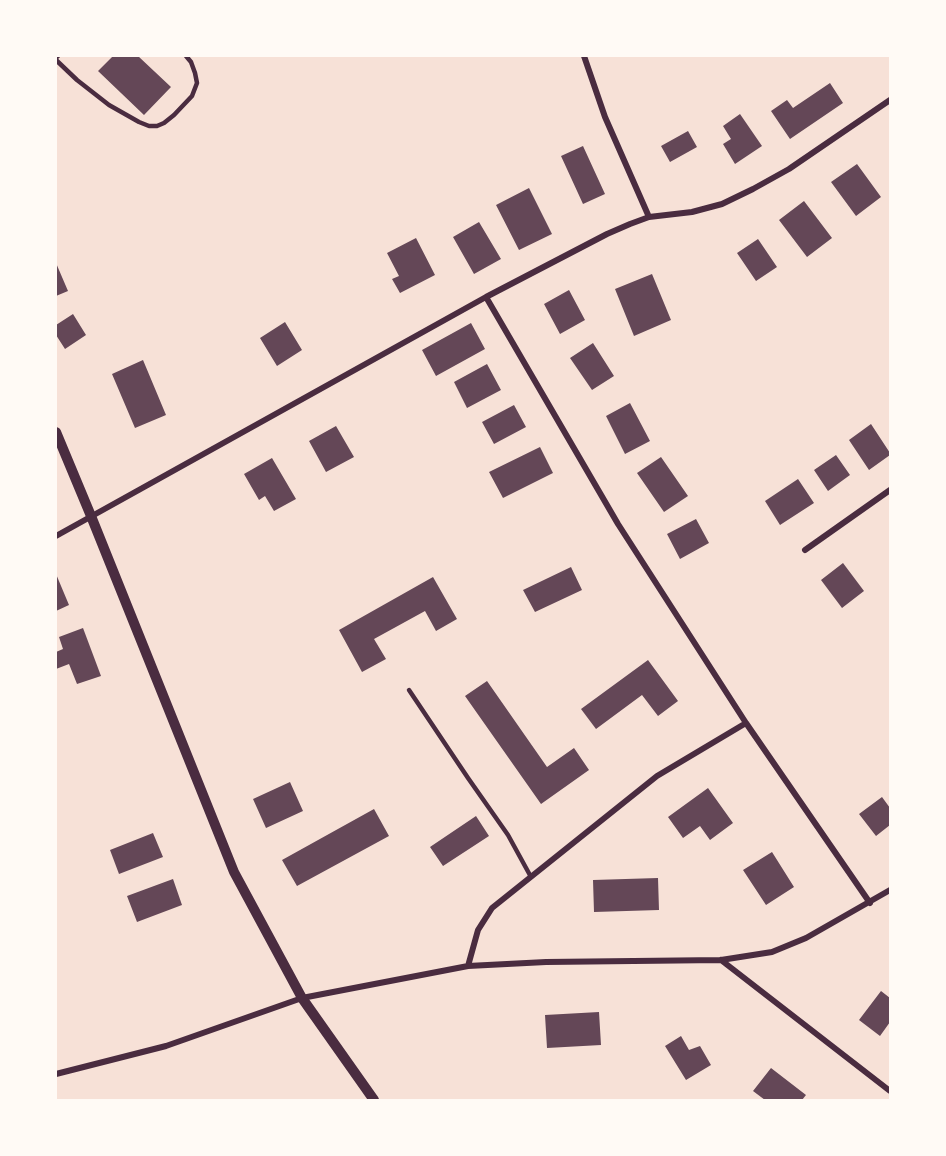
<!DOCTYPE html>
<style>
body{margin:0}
#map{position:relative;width:946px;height:1156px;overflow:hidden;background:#f7e1d7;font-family:"Space Grotesk",sans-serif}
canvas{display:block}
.frame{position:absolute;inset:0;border:57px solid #fffaf5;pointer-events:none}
</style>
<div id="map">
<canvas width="946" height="1156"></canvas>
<div class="frame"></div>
</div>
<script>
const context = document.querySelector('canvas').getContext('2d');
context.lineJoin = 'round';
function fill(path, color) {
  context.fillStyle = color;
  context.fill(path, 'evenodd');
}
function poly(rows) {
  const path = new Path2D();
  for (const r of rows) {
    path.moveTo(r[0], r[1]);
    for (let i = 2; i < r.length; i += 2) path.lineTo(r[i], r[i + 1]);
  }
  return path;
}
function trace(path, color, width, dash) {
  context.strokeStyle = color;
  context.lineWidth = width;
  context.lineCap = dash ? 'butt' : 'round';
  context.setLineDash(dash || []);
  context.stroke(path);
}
fill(poly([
 [113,56,138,56,171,87,144,115,98,71],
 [830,83,843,103,790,139,771,111,787,100,793,108],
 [740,114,762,146,735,164,723,144,731,139,723,126],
 [688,131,697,147,670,162,661,146],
 [583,146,605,194,583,204,561,156],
 [857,164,881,197,856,216,831,182],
 [529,188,552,234,519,250,496,205],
 [804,201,832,238,807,257,779,220],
 [479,222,501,259,474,274,453,237],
 [416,238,435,275,400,293,392,279,399,276,387,253],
 [758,239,777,267,756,281,737,253],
 [56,263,68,291,56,296],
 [652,274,671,320,634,336,615,289],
 [569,290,585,320,560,334,544,304],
 [73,314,86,335,65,349,56,335,56,325],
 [285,322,302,350,277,366,260,338],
 [471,323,485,349,436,376,422,350],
 [593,343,614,376,592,390,570,358],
 [143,360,166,415,135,428,112,374],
 [487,364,501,390,467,408,454,382],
 [630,403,650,441,625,454,606,416],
 [514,405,526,427,494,444,482,422],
 [871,424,890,453,890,455,869,470,849,440],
 [336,426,354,457,326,472,309,441],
 [540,447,553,473,503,498,489,472],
 [836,455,850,475,828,491,814,470],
 [661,457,688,496,664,512,637,473],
 [272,458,296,499,274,511,265,496,259,500,244,474],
 [798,479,814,503,780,525,765,501],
 [696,519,709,543,680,559,667,534],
 [843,563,864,591,842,608,821,580],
 [571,567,582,590,535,612,523,590],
 [56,574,69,605,56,611],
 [433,577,457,619,436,631,425,611,374,639,386,659,362,672,339,630],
 [83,628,101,676,77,684,69,664,56,669,56,652,63,649,59,637],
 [648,660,678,701,658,716,642,695,596,729,581,709],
 [487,681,547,767,574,748,589,770,541,804,465,696],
 [290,782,303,811,266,828,253,799],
 [708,788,733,823,710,840,700,826,683,838,668,817],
 [882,797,890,808,890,825,876,836,859,814],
 [374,809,389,836,297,886,282,860],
 [476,816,489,836,443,866,430,847],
 [153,833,163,857,119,874,110,850],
 [772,852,794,887,766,905,743,870],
 [658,878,659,910,594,912,593,880],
 [173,879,182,905,137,922,127,896],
 [881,991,890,998,890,1022,880,1036,859,1020],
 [599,1012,601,1045,547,1048,545,1015],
 [681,1036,689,1050,700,1046,711,1065,686,1080,665,1046],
 [771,1068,806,1095,802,1100,765,1100,753,1091]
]), '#644757');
trace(poly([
 [56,60,77,80,109,105,139,122,149,126,157,126,164,123,174,115,192,96,197,83,195,73,191,62,186,56],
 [409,690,468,778,508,835,531,877]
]), '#4a2c40', 4.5);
trace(poly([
 [584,56,605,117,649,217],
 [56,57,57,56],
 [486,297,618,524,746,723,870,903],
 [56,536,486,297,607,234,630,224,649,217,692,212,722,204,753,189,789,169,890,100],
 [805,550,890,490],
 [721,960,890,1091],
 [468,966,478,930,492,908,657,776,746,723],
 [56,1074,166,1046,302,998,468,966,546,962,721,960,772,952,806,938,890,890]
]), '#4a2c40', 6);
trace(poly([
 [56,432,91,516,234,872,302,998,374,1100]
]), '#4a2c40', 10);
</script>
